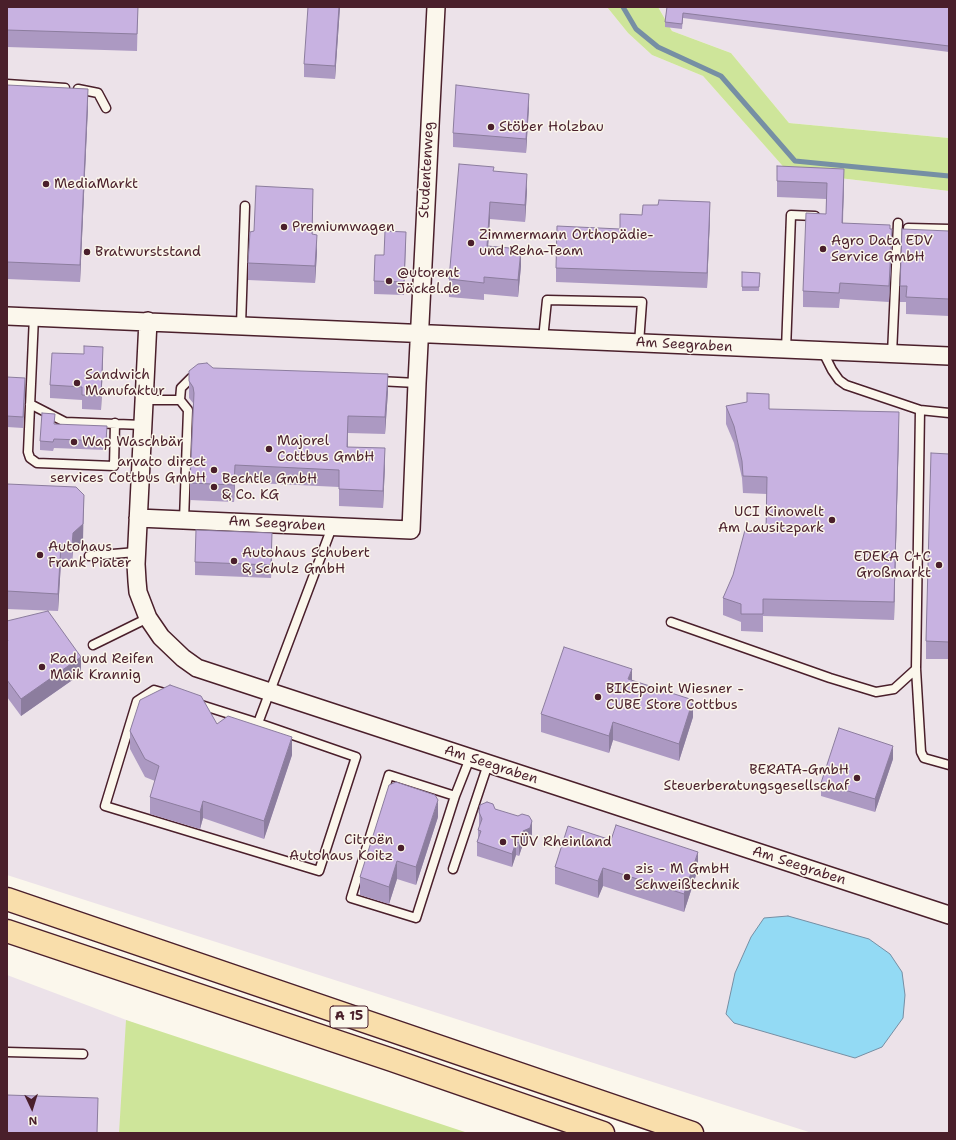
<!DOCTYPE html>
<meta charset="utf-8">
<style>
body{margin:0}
#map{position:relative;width:956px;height:1140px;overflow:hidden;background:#fbf7ec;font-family:"Shantell Sans",sans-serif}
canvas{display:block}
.frame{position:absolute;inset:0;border:8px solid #4a1f2b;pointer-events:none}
.north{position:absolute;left:12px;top:1088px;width:40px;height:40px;-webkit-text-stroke:3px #fbf7ec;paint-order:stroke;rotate:176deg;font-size:11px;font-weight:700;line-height:16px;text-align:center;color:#4a1f2b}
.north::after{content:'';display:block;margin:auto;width:14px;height:18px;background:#4a1f2b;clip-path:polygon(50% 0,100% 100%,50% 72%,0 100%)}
</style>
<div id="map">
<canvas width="956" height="1140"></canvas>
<div class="frame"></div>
<div class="north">N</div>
</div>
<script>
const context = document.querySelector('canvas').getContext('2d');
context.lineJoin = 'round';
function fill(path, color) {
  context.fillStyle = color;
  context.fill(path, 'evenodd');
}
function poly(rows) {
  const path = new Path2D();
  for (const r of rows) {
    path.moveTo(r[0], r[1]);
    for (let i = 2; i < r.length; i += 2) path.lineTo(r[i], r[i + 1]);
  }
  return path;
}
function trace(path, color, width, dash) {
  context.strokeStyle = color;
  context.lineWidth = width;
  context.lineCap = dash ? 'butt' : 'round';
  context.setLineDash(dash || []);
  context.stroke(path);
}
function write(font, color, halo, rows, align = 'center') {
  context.font = font + ' "Shantell Sans",sans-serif';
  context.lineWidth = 3;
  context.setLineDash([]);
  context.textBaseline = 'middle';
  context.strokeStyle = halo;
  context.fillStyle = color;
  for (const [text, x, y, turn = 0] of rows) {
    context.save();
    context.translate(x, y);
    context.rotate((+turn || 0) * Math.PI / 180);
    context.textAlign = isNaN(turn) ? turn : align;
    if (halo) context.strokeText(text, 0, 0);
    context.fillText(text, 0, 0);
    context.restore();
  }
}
fill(poly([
 [7,7,607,7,628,33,652,55,703,76,788,172,949,191,949,1133,812,1133,7,875],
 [658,7,949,7,949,138,789,123,731,53,672,31],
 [7,975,365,1110,364,1133,7,1133]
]), '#ece2e9');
fill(poly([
 [607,7,658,7,672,31,731,53,789,123,949,138,949,191,788,172,703,76,652,55,628,33],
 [126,1020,468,1133,119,1133]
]), '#cee59a');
const water = poly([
 [788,916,869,939,890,954,902,972,905,995,903,1018,882,1047,855,1058,734,1023,726,1014,735,973,751,937,764,918,788,916]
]);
fill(water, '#93daf4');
trace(water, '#768fa4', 1);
trace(poly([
 [623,7,636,29,658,47,721,76,795,161,949,176]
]), '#768fa4', 5);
const service = poly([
 [7,84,65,88],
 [78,89,98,93,106,108],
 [908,228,949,229],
 [34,316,28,452,30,458,37,463,114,466,115,423],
 [241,325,245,206],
 [543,339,547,300,642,302,639,343],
 [786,350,791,215,815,216],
 [823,352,832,370,839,380,846,385,920,410,916,669,921,752,924,758,949,765],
 [892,354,898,223],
 [378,381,417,383],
 [145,400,180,400,181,388,191,378,197,375],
 [180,400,188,410,184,520],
 [30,404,65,422,143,425],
 [920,410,949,413],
 [89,556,136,552],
 [671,622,830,678,876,692,894,689,916,669],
 [93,645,148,618],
 [168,694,154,690,137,701,105,806,319,871,356,757,258,723,332,527],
 [198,704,258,723],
 [455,796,389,775,351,898,416,918,455,796,470,758],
 [453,869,488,764],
 [7,1052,83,1054]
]);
const minor = poly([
 [7,316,949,356],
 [148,321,136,564,137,581,138,592,148,618,161,637,183,658,197,668,949,915],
 [138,518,411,530,417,383,436,7]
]);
const motorway = poly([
 [7,899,692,1133],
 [7,931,392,1060,603,1133]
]);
trace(service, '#4a1f2b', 11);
trace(minor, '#4a1f2b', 20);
trace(motorway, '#4a1f2b', 25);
trace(service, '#fbf7ec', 8);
trace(minor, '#fbf7ec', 17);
trace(motorway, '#f9deab', 22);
fill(poly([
 [7,7,138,7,137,51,7,47],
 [340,7,335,79,304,77,304,64],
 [667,7,949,7,949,52,683,18,682,29,665,27,665,22],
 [7,85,88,106,80,282,7,279],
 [529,107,526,153,453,147,453,133],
 [777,166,844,184,843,223,890,229,892,245,889,302,840,299,839,308,803,307,803,291,826,214,826,199,777,197],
 [494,171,527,191,525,222,490,219,488,246,521,266,518,297,484,294,484,300,449,297,449,279],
 [313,206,312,234,317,252,315,283,248,280,248,263,254,231],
 [710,217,707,288,556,282,556,268,620,229],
 [949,231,949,316,906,314,906,302,900,302,900,286],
 [406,245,404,295,374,294,374,281,384,255],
 [742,272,760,273,759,291,742,291],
 [103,361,101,410,82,409,82,400,50,398,50,385],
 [213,368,388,391,385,434,348,433,348,447,385,465,383,508,339,506,339,487,235,482,234,502,190,500,190,483,193,403,189,398,189,381],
 [7,377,25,389,23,428,7,427],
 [726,406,769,409,899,429,894,620,763,616,763,632,741,631,741,622,723,615,723,598,766,530,767,494,743,493,742,478,734,443,726,424],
 [54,424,107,435,106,450,54,448,53,451,40,450,40,441],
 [949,454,949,659,926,659,926,641],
 [7,484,83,541,73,551,72,562,61,562,58,611,7,609],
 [272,546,271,578,195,575,195,562],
 [7,621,81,674,21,716,7,697],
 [632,680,693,717,679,761,613,740,609,753,541,732,541,714],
 [217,724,292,755,264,839,203,818,200,829,150,814,150,797,155,781,145,777,130,749,130,731],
 [893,759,875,812,821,796,821,783],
 [495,809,532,834,530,841,523,844,519,856,516,855,512,867,477,856,477,842,478,839,478,830,480,827,479,825,479,812],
 [438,817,416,885,397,879,389,904,360,895,360,877],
 [611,840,698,869,684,912,603,886,598,898,555,884,555,867]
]), '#ac99c2');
fill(poly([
 [339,7,340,7,335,79,335,66],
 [88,89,88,106,80,282,80,265],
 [529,94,529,107,526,153,526,139],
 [844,169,844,184,842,239,842,223],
 [527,174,527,191,525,222,525,205],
 [313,189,313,206,312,252,312,234],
 [490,202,490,219,487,263,487,246],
 [710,202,710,217,707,288,707,273],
 [892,229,892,245,889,302,889,286],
 [317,235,317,252,315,283,315,266],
 [521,249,521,266,518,297,518,280],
 [103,347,103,361,101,410,101,396],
 [388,374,388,391,385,434,385,417],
 [25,378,25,389,23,428,23,417],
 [899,412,899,429,894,620,894,602],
 [348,416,348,433,347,465,347,447],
 [385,448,385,465,383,508,383,491],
 [235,465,235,482,234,502,234,485],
 [84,495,83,541,73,551,72,562,73,533],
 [272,533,272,546,271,578,271,565],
 [61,544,61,562,58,611,58,594],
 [81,657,81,674,21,716,21,699],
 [632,669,632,686,628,679],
 [693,700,693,717,679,761,679,744],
 [613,722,613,740,609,753,609,736],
 [292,737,292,755,264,839,264,821],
 [893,746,893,759,875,812,875,799],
 [438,800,438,817,416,885,416,867],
 [203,801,203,818,200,829,200,812],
 [532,821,532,834,530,841,523,844,519,856,519,843,523,831],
 [516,842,516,855,512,867,512,854],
 [698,852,698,869,684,912,684,894],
 [397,861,397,879,389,904,389,887],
 [603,868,603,886,598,898,598,881]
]), '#8c7d9e');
const building = poly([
 [7,7,138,7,137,34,7,30,7,7],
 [308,7,339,7,335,66,304,64,308,7],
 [667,7,949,7,949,46,683,13,682,24,665,22,667,7],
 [7,85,88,89,80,265,7,262,7,85],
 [456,85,529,94,526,139,453,133,456,85],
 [459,164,494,167,493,171,527,174,525,205,490,202,487,246,521,249,518,280,484,277,484,283,449,279,459,164],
 [777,166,844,169,842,223,890,225,890,229,892,229,889,286,840,283,839,293,803,291,806,213,826,214,827,183,777,181,777,166],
 [256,186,313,189,312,234,317,235,315,266,248,263,250,232,254,231,256,186],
 [659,200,710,202,707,273,556,268,557,226,620,229,620,214,642,215,643,205,658,205,659,200],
 [902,229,949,231,949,299,906,297,907,286,900,286,902,229],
 [385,231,406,232,404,282,374,281,375,255,384,255,385,231],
 [742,272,760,273,759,287,742,287,742,272],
 [84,346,103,347,101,396,82,395,82,387,50,385,52,353,84,354,84,346],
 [207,363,213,368,388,374,385,417,348,416,347,447,385,448,383,491,339,489,339,470,235,465,234,485,190,483,194,393,193,387,189,381,189,371,198,364,207,363],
 [7,377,25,378,23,417,7,416,7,377],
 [747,393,769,394,769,409,899,412,894,602,763,599,763,614,741,614,741,604,723,598,733,575,745,530,766,530,767,477,743,476,742,461,734,426,726,406,747,402,747,393],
 [42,413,55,414,54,424,107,426,106,441,54,439,53,442,40,441,42,413],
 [931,453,949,454,949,642,926,641,931,453],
 [7,484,76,487,84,495,83,524,73,533,72,545,61,544,58,594,7,591,7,484],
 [196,530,272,533,271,565,195,562,196,530],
 [48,611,81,657,21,699,7,680,7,642,8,641,7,639,7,621,48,611],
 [564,647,632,669,628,679,693,700,679,744,613,722,609,736,541,714,564,647],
 [170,685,201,696,217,724,228,716,292,737,264,821,203,801,200,812,150,797,159,766,145,759,130,731,140,700,170,685],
 [839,728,893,746,875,799,821,783,839,728],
 [396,782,435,795,438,800,416,867,397,861,389,887,360,877,389,785,396,782],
 [487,802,493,804,495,809,518,816,522,814,529,816,532,821,530,828,523,831,519,843,516,842,512,854,477,842,481,831,478,830,482,819,479,812,480,805,487,802],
 [616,825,698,852,684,894,603,868,598,881,555,867,568,826,611,840,616,825],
 [7,1095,98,1098,97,1133,7,1133,7,1095]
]);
fill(building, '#c8b2e1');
trace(building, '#8c7d9e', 1);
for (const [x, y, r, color] of [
 [491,127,4,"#4a1f2b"],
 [46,184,4,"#4a1f2b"],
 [284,227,4,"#4a1f2b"],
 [471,243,4,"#4a1f2b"],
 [823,249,4,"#4a1f2b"],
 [87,252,4,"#4a1f2b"],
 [389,281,4,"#4a1f2b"],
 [77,383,4,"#4a1f2b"],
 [74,442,4,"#4a1f2b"],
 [269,449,4,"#4a1f2b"],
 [214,470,4,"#4a1f2b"],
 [214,487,4,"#4a1f2b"],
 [832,520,4,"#4a1f2b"],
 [40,555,4,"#4a1f2b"],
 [234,561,4,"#4a1f2b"],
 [939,565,4,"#4a1f2b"],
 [42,667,4,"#4a1f2b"],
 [598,697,4,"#4a1f2b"],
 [857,778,4,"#4a1f2b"],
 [503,842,4,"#4a1f2b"],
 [401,848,4,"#4a1f2b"],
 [627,877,4,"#4a1f2b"]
]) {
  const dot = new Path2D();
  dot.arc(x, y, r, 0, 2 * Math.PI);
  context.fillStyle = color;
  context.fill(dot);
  trace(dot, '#fbf7ec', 1.5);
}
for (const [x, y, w] of [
 [349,1017,38]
]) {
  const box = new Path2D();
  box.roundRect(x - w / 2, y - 11, w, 22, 3);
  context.fillStyle = '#fbf7ec';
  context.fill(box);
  trace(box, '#4a1f2b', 1);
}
write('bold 13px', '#4a1f2b', null, [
 ["A 15",349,1017]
]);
write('14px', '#4a1f2b', '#fbf7ec', [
 ["Stöber Holzbau",499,127],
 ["MediaMarkt",54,184],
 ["Premiumwagen",292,227],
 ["Zimmermann Orthopädie-",479,235],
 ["und Reha-Team",479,251],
 ["Agro Data EDV",831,241],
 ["Service GmbH",831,257],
 ["Bratwurststand",95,252],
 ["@utorent",397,273],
 ["Jäckel.de",397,289],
 ["Sandwich",85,375],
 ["Manufaktur",85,391],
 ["Majorel",277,441],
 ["Cottbus GmbH",277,457],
 ["Wap Waschbär",82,442],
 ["arvato direct",206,462,"right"],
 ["services Cottbus GmbH",206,478,"right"],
 ["Bechtle GmbH",222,479],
 ["& Co. KG",222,495],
 ["UCI Kinowelt",824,512,"right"],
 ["Am Lausitzpark",824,528,"right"],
 ["Autohaus",48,547],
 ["Frank Piater",48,563],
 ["Autohaus Schubert",242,553],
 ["& Schulz GmbH",242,569],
 ["EDEKA C+C",931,557,"right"],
 ["Großmarkt",931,573,"right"],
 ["Rad und Reifen",50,659],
 ["Maik Krannig",50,675],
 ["BIKEpoint Wiesner -",606,689],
 ["CUBE Store Cottbus",606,705],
 ["BERATA-GmbH",849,770,"right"],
 ["Steuerberatungsgesellschaf",849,786,"right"],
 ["Citroën",393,840,"right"],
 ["Autohaus Koitz",393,856,"right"],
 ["TÜV Rheinland",511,842],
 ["zis - M GmbH",635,869],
 ["Schweißtechnik",635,885]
], 'left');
write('14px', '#4a1f2b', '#fbf7ec', [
 ["Studentenweg",427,170,-87],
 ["Am Seegraben",684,345,3],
 ["Am Seegraben",277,524,3],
 ["Am Seegraben",491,765,18],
 ["Am Seegraben",799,866,18]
]);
</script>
